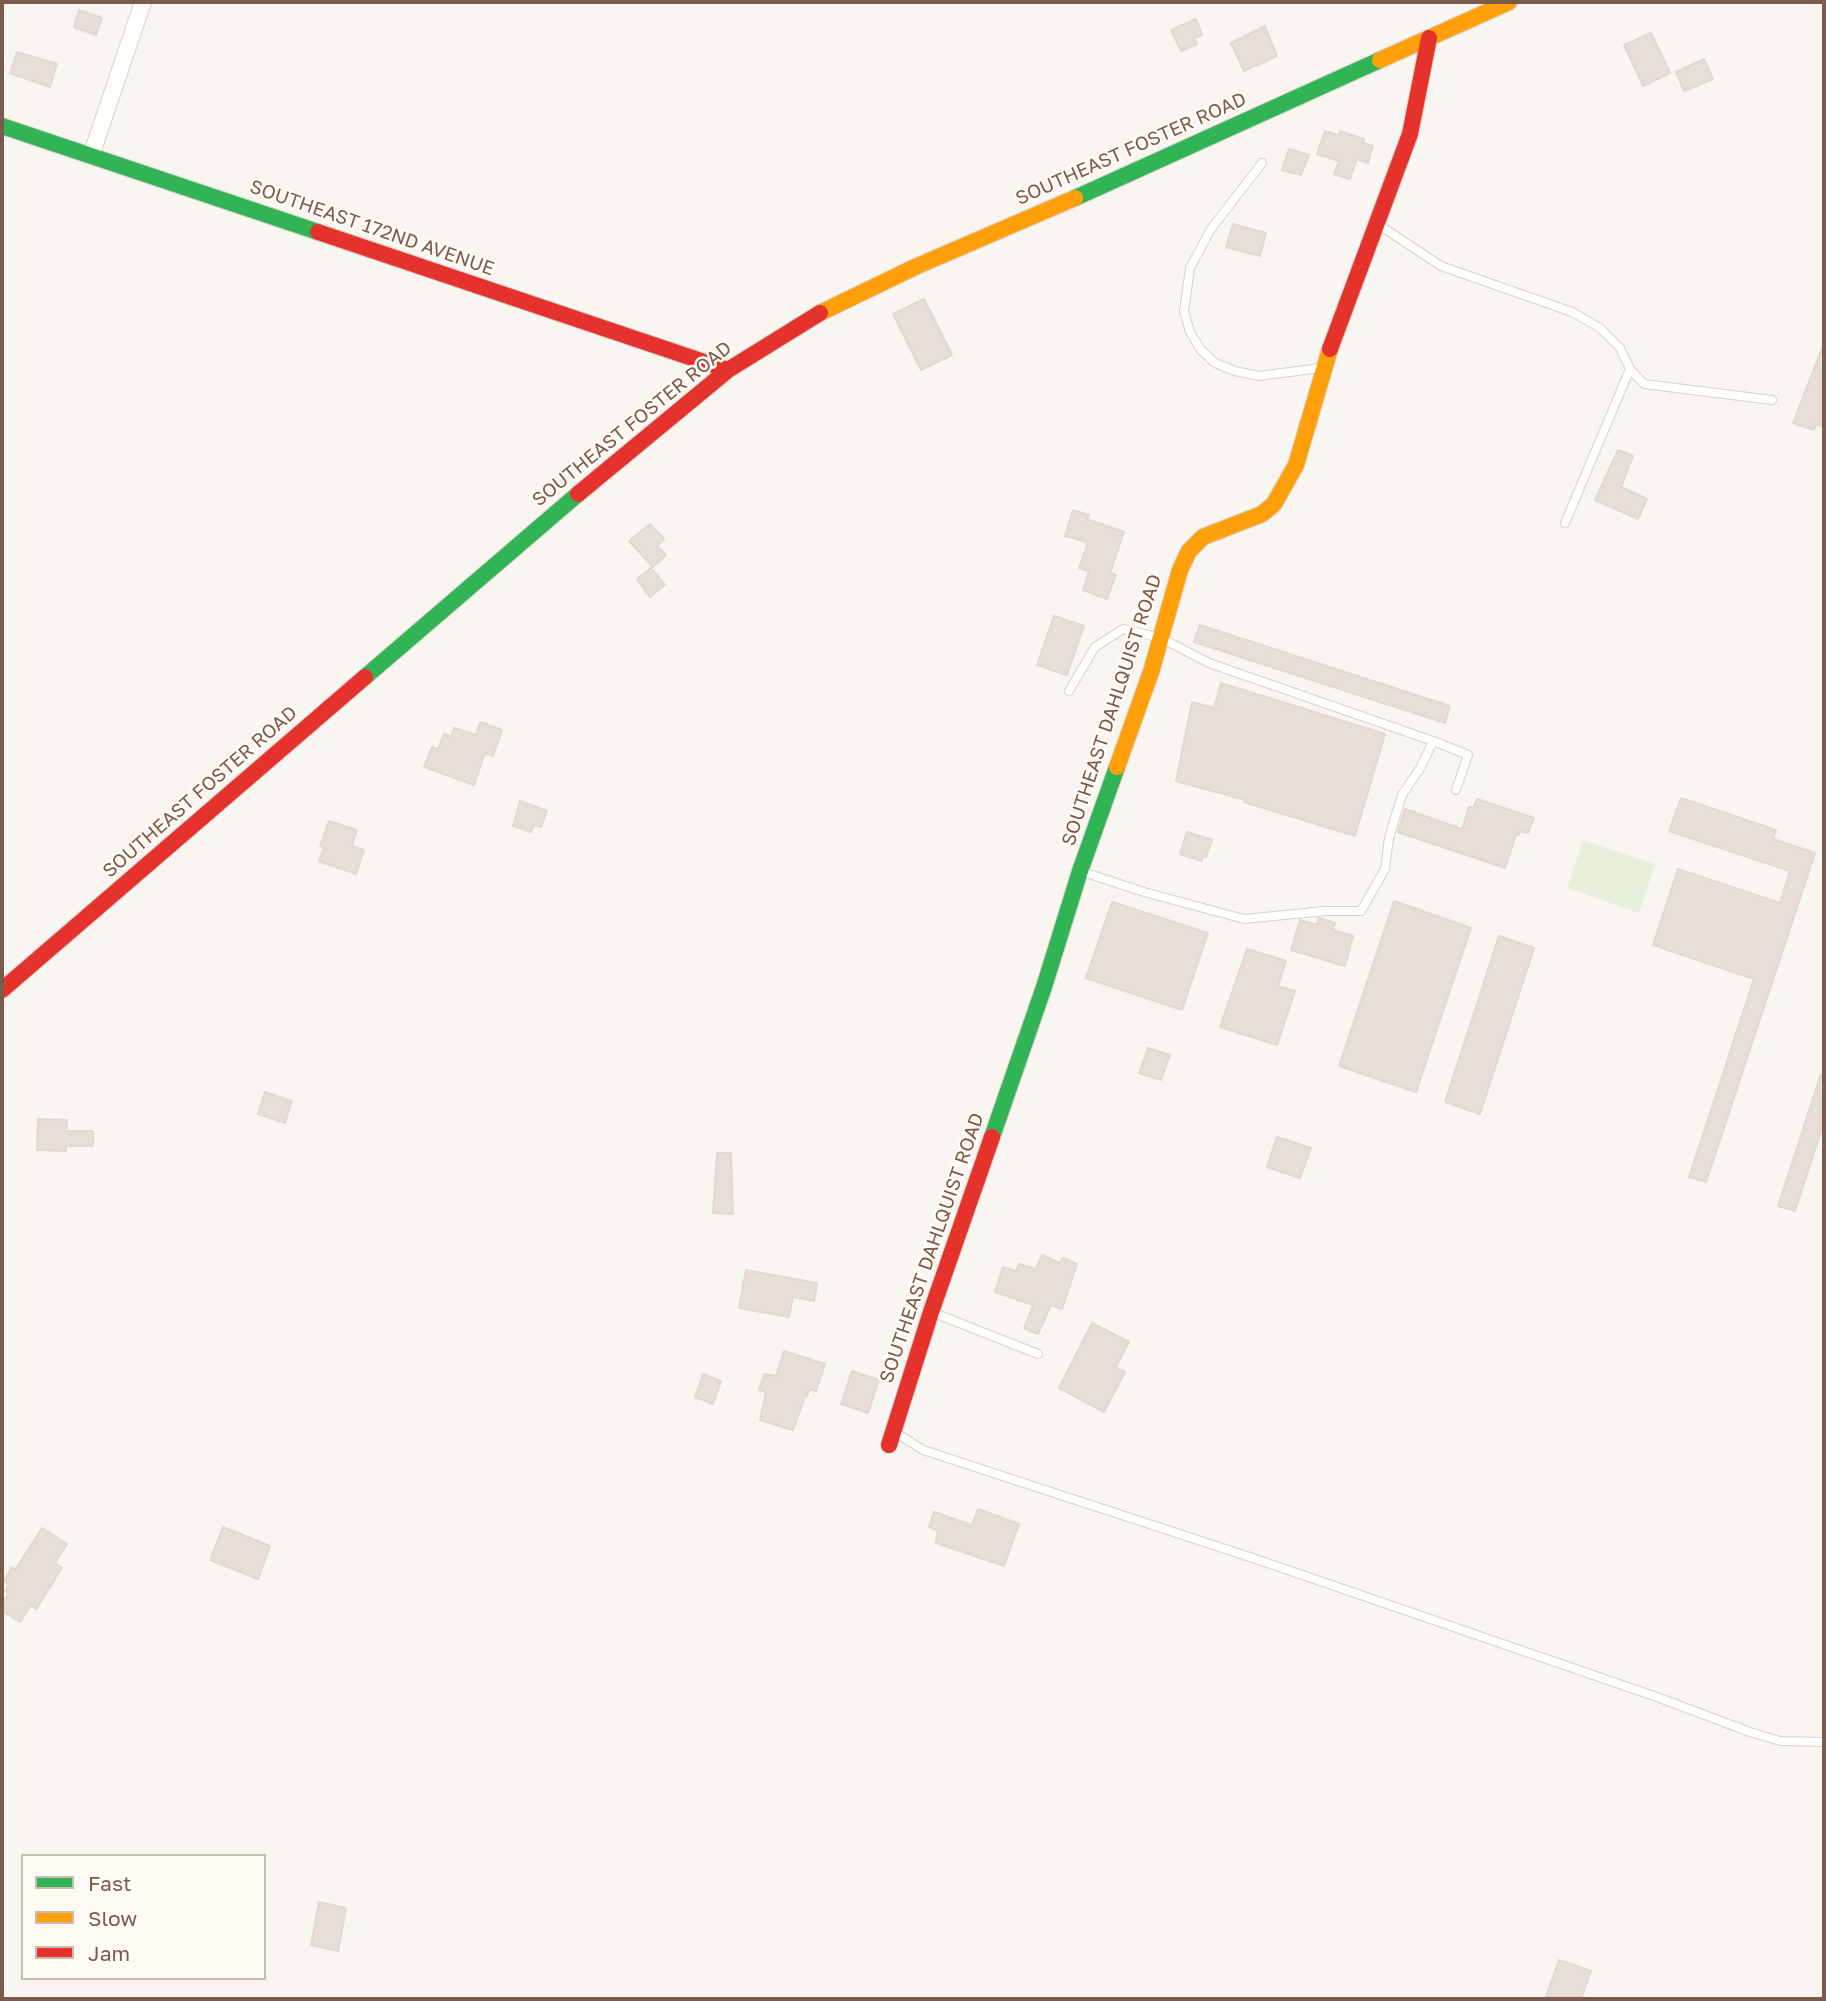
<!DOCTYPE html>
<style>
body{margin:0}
#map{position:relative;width:1826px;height:2001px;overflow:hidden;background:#f9f5f0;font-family:"Golos Text",sans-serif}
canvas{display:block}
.frame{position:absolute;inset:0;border:4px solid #7a5c4d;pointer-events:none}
.legend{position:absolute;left:21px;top:1854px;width:245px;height:126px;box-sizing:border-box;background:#fffaf3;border:2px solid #cabbb1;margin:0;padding:9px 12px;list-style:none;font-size:21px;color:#7a5c4d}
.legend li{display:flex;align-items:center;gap:14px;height:35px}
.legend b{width:35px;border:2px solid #cabbb1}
</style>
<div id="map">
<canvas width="1826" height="2001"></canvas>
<div class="frame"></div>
<ul class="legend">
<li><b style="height:9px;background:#30b455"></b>Fast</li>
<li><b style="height:9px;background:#ff9f0a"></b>Slow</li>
<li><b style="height:9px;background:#e5322d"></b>Jam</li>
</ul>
</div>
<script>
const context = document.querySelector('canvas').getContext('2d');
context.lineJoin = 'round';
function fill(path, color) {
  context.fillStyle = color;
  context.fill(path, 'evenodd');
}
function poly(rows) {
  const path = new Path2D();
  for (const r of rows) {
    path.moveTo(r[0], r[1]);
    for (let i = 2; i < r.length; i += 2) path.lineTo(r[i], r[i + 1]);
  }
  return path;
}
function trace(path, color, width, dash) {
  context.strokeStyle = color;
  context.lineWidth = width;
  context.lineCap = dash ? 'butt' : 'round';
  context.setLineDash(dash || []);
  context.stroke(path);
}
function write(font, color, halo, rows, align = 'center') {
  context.font = font + ' "Golos Text",sans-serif';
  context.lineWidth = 5;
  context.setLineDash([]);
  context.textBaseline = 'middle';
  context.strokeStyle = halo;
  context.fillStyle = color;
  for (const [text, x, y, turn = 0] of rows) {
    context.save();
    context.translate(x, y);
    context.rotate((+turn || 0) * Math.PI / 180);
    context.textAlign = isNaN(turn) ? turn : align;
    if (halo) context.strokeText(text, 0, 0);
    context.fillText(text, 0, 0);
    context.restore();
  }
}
fill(poly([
 [1583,840,1655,864,1639,913,1567,888]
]), '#e7f0db');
const building = poly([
 [79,10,102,18,96,35,74,27,79,10],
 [1196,19,1202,35,1194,38,1197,44,1181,51,1171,30,1196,19],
 [1265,26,1277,56,1244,71,1231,43,1265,26],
 [1651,33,1670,73,1643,86,1624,45,1651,33],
 [17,52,57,64,50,87,10,73,17,52],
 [1704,59,1713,79,1684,91,1676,72,1704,59],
 [1325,131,1339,135,1340,131,1364,139,1363,143,1373,146,1368,163,1357,159,1350,179,1334,174,1339,161,1317,154,1325,131],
 [1289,149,1309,155,1301,175,1282,170,1289,149],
 [1233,224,1266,233,1260,256,1226,247,1233,224],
 [924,299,952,355,921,370,893,314,924,299],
 [1822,348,1824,348,1824,427,1816,424,1814,430,1793,423,1822,348],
 [1618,450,1633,456,1621,487,1647,499,1638,519,1595,500,1618,450],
 [1073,510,1089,515,1087,519,1124,532,1110,573,1116,575,1107,599,1083,590,1089,571,1079,568,1087,545,1086,542,1065,536,1073,510],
 [650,524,664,539,657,546,666,555,653,567,629,541,650,524],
 [651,568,665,585,650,597,637,579,651,568],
 [1054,616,1084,626,1067,675,1037,665,1054,616],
 [1200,625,1450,706,1445,723,1194,642,1200,625],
 [1221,683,1385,734,1355,836,1244,802,1245,800,1176,781,1192,702,1214,708,1221,683],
 [480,722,502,730,493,756,485,753,474,785,424,767,432,747,438,749,444,734,451,737,454,728,476,735,480,722],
 [1681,798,1776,830,1773,839,1815,853,1706,1182,1689,1177,1754,979,1653,945,1678,869,1780,903,1790,871,1669,831,1681,798],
 [1477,799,1534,818,1528,833,1520,831,1519,835,1516,835,1505,868,1398,832,1405,809,1462,829,1469,807,1473,808,1477,799],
 [520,801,547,811,541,827,534,825,531,832,513,826,520,801],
 [329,821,357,830,352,846,364,850,356,874,319,861,324,847,320,846,329,821],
 [1187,832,1212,840,1206,857,1203,856,1201,861,1180,854,1187,832],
 [1394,901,1471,928,1416,1092,1339,1066,1394,901],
 [1112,902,1208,933,1182,1010,1086,978,1112,902],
 [1319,918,1335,923,1333,930,1353,936,1345,966,1291,950,1300,920,1317,925,1319,918],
 [1499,936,1534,948,1480,1114,1445,1102,1499,936],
 [1247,949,1286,961,1278,986,1295,991,1277,1045,1220,1027,1247,949],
 [1148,1048,1170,1055,1161,1080,1139,1073,1148,1048],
 [1821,1074,1824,1074,1824,1122,1795,1211,1778,1206,1821,1074],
 [265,1092,292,1101,285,1123,258,1114,265,1092],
 [38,1119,67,1120,66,1131,93,1131,93,1146,66,1146,66,1151,37,1150,38,1119],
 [1277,1137,1311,1148,1300,1178,1267,1167,1277,1137],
 [717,1153,731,1153,733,1214,713,1213,717,1153],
 [1042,1255,1060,1263,1063,1258,1077,1264,1062,1309,1051,1305,1038,1334,1024,1328,1033,1305,995,1292,1003,1267,1016,1271,1019,1264,1036,1269,1042,1255],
 [746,1270,817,1283,814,1301,793,1297,789,1317,739,1308,746,1270],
 [1092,1323,1129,1342,1116,1367,1125,1372,1104,1412,1059,1388,1092,1323],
 [784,1351,825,1364,816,1391,810,1389,807,1396,805,1396,793,1430,760,1420,766,1392,759,1390,764,1374,776,1376,784,1351],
 [852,1371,879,1380,868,1413,841,1404,852,1371],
 [703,1374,721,1381,713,1404,695,1397,703,1374],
 [978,1509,1019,1524,1004,1566,936,1543,938,1530,929,1527,934,1512,972,1525,978,1509],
 [223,1527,270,1546,258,1579,210,1560,223,1527],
 [42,1528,67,1544,55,1563,62,1568,36,1609,31,1605,20,1622,2,1611,2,1604,9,1593,5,1591,9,1585,4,1581,12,1567,15,1570,42,1528],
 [319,1902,346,1908,338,1951,311,1945,319,1902],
 [1559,1960,1591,1971,1581,1999,1545,1999,1559,1960]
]);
fill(building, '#e6ded7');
trace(building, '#e2d8d2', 2);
const lane = poly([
 [1262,163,1211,229,1190,268,1184,311,1190,332,1201,350,1215,363,1235,371,1259,376,1320,368],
 [1379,225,1441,266,1572,312,1600,328,1620,348,1630,369,1644,384,1772,400],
 [1565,523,1630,369],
 [1069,691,1095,647,1123,629,1161,638,1209,663,1433,741,1421,767,1402,795,1389,838,1385,869,1361,911,1325,911,1244,919,1144,892,1083,872],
 [1433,741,1468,755,1456,790],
 [934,1313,1038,1354],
 [895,1432,923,1450,1253,1558,1657,1697,1750,1732,1780,1741,1824,1742]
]);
const street = poly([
 [91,156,143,2]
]);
const fast = poly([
 [2,126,318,232],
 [1075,198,1380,60],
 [365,677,578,494],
 [992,1137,1044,987,1080,871,1117,767]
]);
const slow = poly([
 [1380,60,1509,2],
 [820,313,915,267,1075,198],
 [1117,767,1151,672,1180,570,1189,551,1203,537,1262,514,1274,504,1296,465,1330,349]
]);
const jam = poly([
 [318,232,728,370,820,313],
 [1330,349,1410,134,1429,38],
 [578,494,728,370],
 [2,990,365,677],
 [889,1445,931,1312,992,1137]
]);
trace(lane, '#d7d1cb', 10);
trace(street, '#d7d1cb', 18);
trace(fast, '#d9d2cb', 18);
trace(slow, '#d9d2cb', 18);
trace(jam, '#d9d2cb', 18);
trace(lane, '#fefefd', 8);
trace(street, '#fefefd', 16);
trace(fast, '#30b455', 16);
trace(slow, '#ff9f0a', 16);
trace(jam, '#e5322d', 16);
write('19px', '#7a5c4d', '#fffaf3', [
 ["SOUTHEAST FOSTER ROAD",1131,149,-24],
 ["SOUTHEAST 172ND AVENUE",372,228,19],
 ["SOUTHEAST FOSTER ROAD",632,424,-39],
 ["SOUTHEAST DAHLQUIST ROAD",1112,710,-72],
 ["SOUTHEAST FOSTER ROAD",200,792,-41],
 ["SOUTHEAST DAHLQUIST ROAD",932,1248,-71]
]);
</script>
